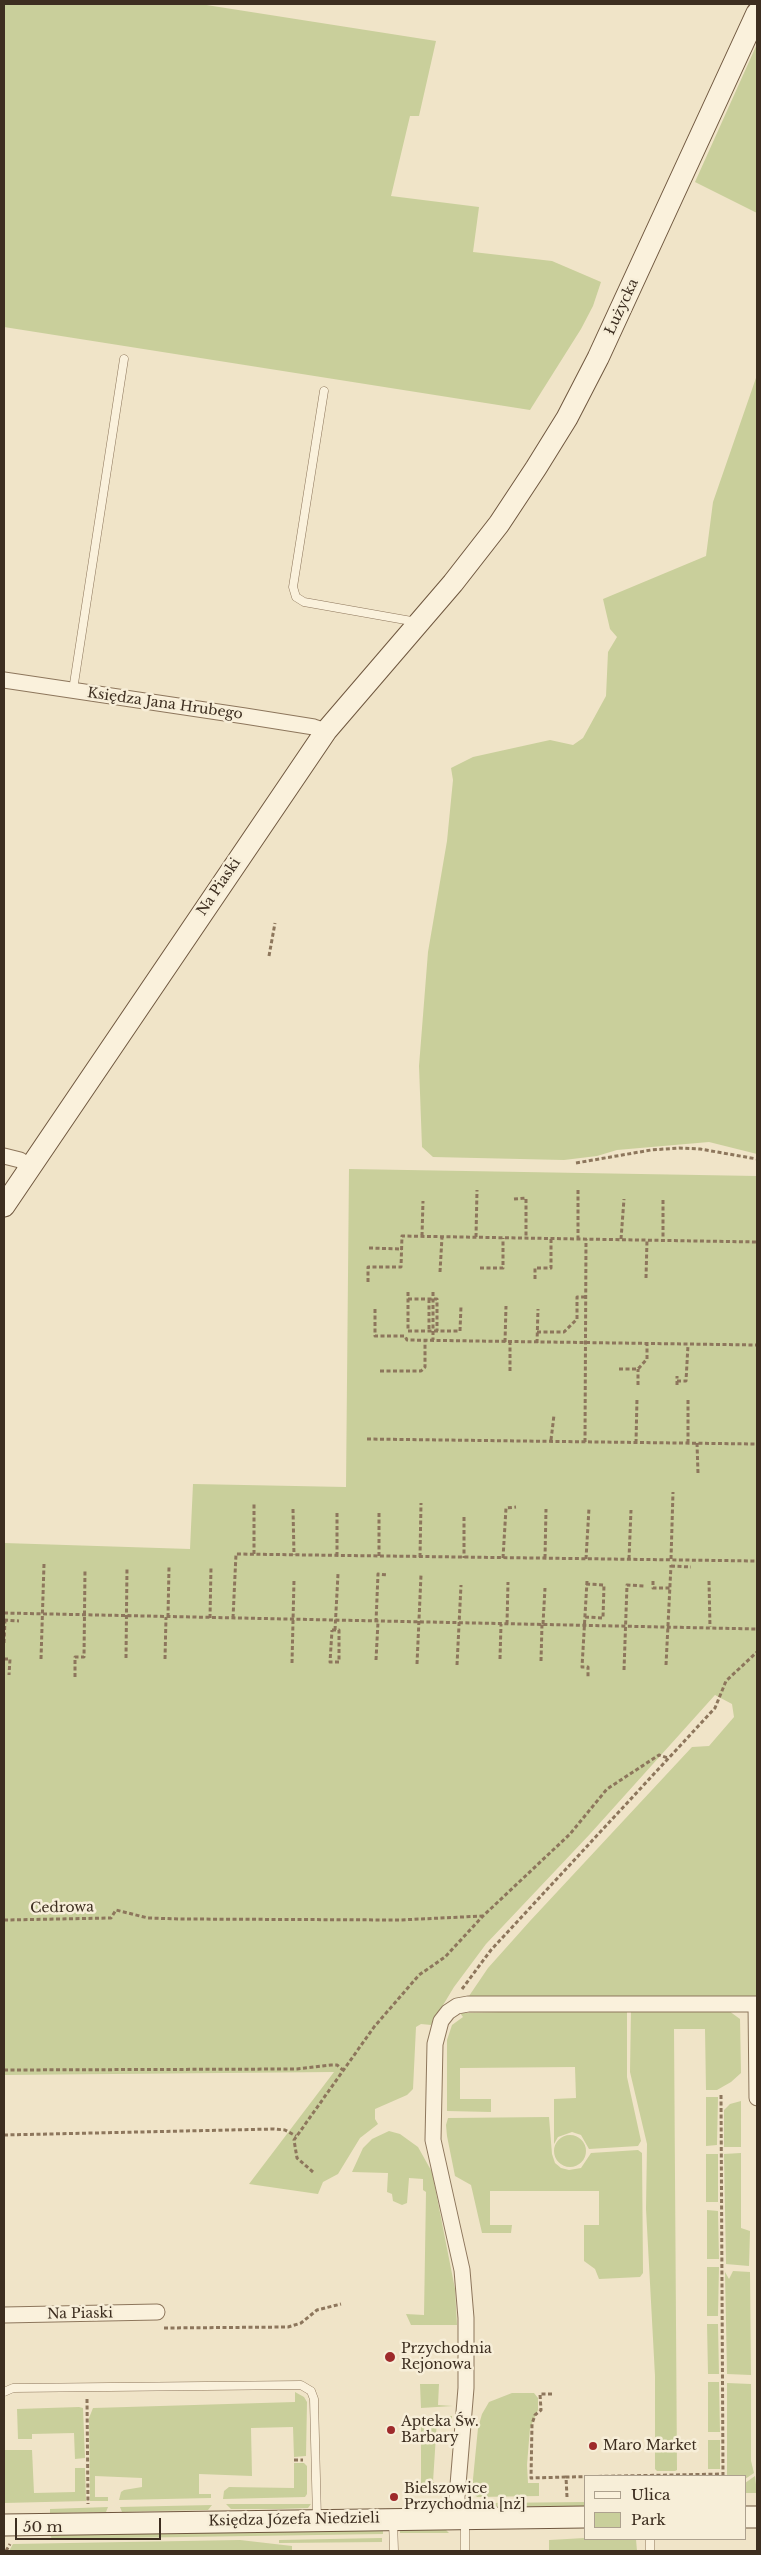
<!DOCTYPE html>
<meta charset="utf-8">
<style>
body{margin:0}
#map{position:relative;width:761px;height:2555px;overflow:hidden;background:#f0e4c8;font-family:"Libre Baskerville",serif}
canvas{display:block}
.frame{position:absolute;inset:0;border:5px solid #3d2e20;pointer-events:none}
.legend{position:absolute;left:584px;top:2475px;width:162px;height:65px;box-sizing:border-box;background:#f7eed8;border:1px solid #ada18e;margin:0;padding:6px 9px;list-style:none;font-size:15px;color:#3d2e20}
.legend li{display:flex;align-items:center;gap:10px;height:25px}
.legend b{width:25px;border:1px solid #ada18e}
.scale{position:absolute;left:15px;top:2518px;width:146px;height:22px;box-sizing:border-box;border:2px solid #3d2e20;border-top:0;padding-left:6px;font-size:15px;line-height:18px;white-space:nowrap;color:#3d2e20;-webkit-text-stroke:4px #f7eed8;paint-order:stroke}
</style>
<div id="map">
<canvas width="761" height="2555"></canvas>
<div class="frame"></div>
<ul class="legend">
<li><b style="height:6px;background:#faf1dc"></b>Ulica</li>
<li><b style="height:14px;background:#c9cf9b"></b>Park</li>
</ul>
<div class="scale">50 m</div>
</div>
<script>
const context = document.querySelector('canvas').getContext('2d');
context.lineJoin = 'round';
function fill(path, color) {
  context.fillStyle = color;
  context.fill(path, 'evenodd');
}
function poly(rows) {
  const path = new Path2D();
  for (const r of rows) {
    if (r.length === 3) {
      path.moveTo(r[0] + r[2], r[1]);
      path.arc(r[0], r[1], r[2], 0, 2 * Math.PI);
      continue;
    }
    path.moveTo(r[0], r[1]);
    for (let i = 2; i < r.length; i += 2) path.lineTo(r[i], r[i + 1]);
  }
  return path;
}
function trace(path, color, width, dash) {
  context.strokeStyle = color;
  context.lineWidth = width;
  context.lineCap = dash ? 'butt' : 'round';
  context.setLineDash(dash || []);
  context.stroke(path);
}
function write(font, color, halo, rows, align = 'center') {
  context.font = font + ' "Libre Baskerville",serif';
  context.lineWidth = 5;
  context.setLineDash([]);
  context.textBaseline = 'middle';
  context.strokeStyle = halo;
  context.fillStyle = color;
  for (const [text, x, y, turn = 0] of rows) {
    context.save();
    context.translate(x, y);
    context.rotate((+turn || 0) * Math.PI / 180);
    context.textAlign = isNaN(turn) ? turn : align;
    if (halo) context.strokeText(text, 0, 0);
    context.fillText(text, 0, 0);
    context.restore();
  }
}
fill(poly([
 [4,4,200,4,436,41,419,116,410,116,391,196,479,207,473,252,552,261,601,282,593,306,581,329,530,410,4,327],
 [757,44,757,213,695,182],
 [757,375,757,1154,709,1142,617,1150,597,1156,564,1160,433,1157,422,1147,419,1066,428,952,447,841,453,780,451,768,473,757,491,753,550,740,573,745,583,738,606,696,608,652,617,637,610,629,603,599,706,556,713,502],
 [349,1169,757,1176,757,1996,472,1998,469,1996,488,1968,530,1921,692,1747,709,1746,734,1717,732,1704,715,1695,590,1834,486,1944,454,1987,431,2025,421,2024,416,2027,413,2089,407,2095,375,2109,375,2119,378,2124,360,2138,338,2174,323,2182,318,2194,249,2184,334,2072,4,2075,4,1543,190,1549,193,1484,346,1487],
 [627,2009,627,2077,641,2141,638,2146,589,2149,581,2135,572,2132,558,2137,554,2144,554,2099,576,2098,575,2067,460,2068,460,2099,491,2099,491,2112,447,2111,447,2040,452,2025,463,2017,460,2013],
 [631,2009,729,2011,740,2019,741,2073,731,2082,717,2090,706,2090,705,2029,674,2029,677,2470,675,2471,657,2471,655,2469,655,2376,646,2209,647,2144,630,2072],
 [706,2097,718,2097,717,2145,706,2146],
 [741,2101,741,2147,724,2147,724,2110,730,2104],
 [549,2117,552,2154,555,2163,561,2168,569,2170,581,2168,591,2153,638,2150,642,2153,643,2273,640,2277,599,2279,595,2269,584,2261,584,2225,599,2225,599,2191,490,2191,490,2225,512,2225,511,2233,482,2233,471,2185,455,2176,447,2136,446,2125,448,2118],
 [389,2131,400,2134,418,2147,432,2172,455,2289,457,2325,411,2325,406,2314,424,2315,426,2192,423,2190,423,2179,409,2178,407,2203,402,2205,393,2201,392,2194,387,2192,388,2173,352,2172,363,2148,372,2139],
 [570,2151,16],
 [741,2153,741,2228,750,2231,749,2266,726,2264,724,2154],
 [706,2154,718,2154,718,2202,706,2202],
 [707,2210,718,2211,719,2259,707,2259],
 [707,2267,719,2267,718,2316,707,2316],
 [733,2271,750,2272,751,2375,727,2374,725,2272,729,2279],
 [707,2324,718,2324,719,2374,708,2374],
 [708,2382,719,2382,720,2432,708,2432],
 [727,2383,751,2384,751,2461,754,2473,745,2479,745,2476,727,2476],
 [420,2384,439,2384,438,2405,453,2406,421,2408],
 [295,2392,304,2397,307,2402,306,2456,294,2457,293,2427,251,2428,252,2476,199,2474,199,2494,211,2494,211,2498,119,2500,121,2492,124,2490,142,2487,142,2478,95,2476,95,2497,108,2497,108,2501,90,2501,89,2418,93,2408,295,2402],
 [512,2393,534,2393,538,2398,538,2410,530,2428,527,2465,528,2483,539,2483,539,2496,477,2497,473,2493,473,2479,478,2428,482,2414,489,2402],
 [79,2407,83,2408,85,2458,75,2459,74,2433,32,2434,32,2439,18,2439,17,2409],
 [452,2416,452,2419,437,2419,433,2482,448,2490,448,2494,421,2494,421,2417],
 [708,2440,720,2440,720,2469,708,2469],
 [4,2450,32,2450,34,2493,75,2492,75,2468,85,2468,86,2501,4,2503],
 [294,2463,304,2463,307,2466,307,2494,305,2497,223,2499,224,2491,229,2487,294,2488],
 [755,2476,757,2493,745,2493,745,2483],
 [585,2502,585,2506,489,2507,489,2503],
 [226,2504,311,2504,308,2508,281,2509,231,2509],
 [212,2505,208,2510,153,2511,122,2512,120,2507],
 [108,2507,106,2512,50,2513,50,2509],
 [400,2529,445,2529,449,2533,400,2533],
 [383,2530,383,2534,52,2539,50,2535],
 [382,2538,382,2542,279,2543,279,2540],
 [585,2538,636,2539,637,2551,549,2551,549,2540],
 [240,2540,292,2546,292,2551,9,2551,13,2544]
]), '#c9cf9b');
const lane = poly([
 [324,391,293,587,296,597,304,602,417,622],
 [73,690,124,359],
 [4,2392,13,2388,301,2385,311,2391,314,2399,317,2519],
 [393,2520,394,2551],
 [465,2520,465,2551],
 [650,2539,650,2551]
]);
const street = poly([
 [4,680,245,716,314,727,326,731],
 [4,1156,20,1160,30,1167],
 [4,2315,157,2312],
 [458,2518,457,2497,466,2388,466,2318,462,2270,433,2140,435,2044,441,2021,448,2012,457,2006,468,2004,756,2004,757,2098]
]);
const secondary = poly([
 [4,1206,326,731,453,583,499,524,536,468,567,418,598,358,757,13],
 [745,2517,757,2517],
 [4,2525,585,2517]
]);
trace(lane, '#8d765c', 9);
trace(street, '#8d765c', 17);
trace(secondary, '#6f573f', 23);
trace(poly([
 [269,956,275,923],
 [576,1163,651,1150,679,1148,700,1149,757,1159],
 [578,1190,578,1239],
 [514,1199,526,1198,526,1238],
 [663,1200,663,1240],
 [422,1236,423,1201],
 [476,1237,477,1190],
 [621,1239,624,1199],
 [369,1248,402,1249],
 [480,1268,503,1268,503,1238],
 [440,1272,442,1237],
 [646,1278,647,1240],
 [535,1279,535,1268,551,1268,551,1238],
 [368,1282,368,1267,401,1267,402,1236,757,1242],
 [408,1292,408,1331,460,1331,461,1306],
 [433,1292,433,1340],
 [408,1299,437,1299,437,1331],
 [429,1299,429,1331],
 [375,1309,375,1336,405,1336,407,1340,757,1345],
 [537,1332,564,1332,577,1319,577,1297,587,1297],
 [505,1342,506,1306],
 [537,1343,538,1309],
 [619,1369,638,1369,647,1359,647,1344],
 [380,1371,421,1371,425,1367,425,1340],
 [510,1371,510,1342],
 [677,1381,686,1381,688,1345],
 [638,1385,638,1369],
 [677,1385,677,1376],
 [367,1439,757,1444],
 [551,1440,554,1415],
 [585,1442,586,1239],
 [636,1443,637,1398],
 [688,1443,688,1399],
 [697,1443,698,1473],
 [293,1509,294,1555],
 [464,1517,464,1558],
 [254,1554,254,1503],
 [337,1556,337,1513],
 [379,1556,379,1513],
 [420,1557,421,1503],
 [503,1558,506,1508,516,1507],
 [545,1558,546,1509],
 [586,1559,589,1508],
 [629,1559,631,1510],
 [671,1559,673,1492],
 [671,1566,691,1567],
 [587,1581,582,1667,588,1667,588,1678],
 [653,1581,653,1588,670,1588],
 [709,1581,710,1627],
 [4,1613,757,1629],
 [168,1617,169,1567],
 [585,1617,603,1618,604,1585,586,1584],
 [210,1618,211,1567],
 [233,1618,236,1554,757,1561],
 [4,1620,19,1621],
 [376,1622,378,1574,388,1575],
 [507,1624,508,1582],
 [543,1624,545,1588],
 [332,1630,339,1630,339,1662,330,1662,332,1630],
 [335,1630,338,1574],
 [4,1643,5,1620],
 [126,1658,127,1567],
 [4,1659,10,1659,9,1675],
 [41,1659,44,1564],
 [165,1659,166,1617],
 [500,1659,501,1624],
 [376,1660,378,1622],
 [541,1661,542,1624],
 [292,1663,294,1580],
 [417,1664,421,1575],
 [457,1665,461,1585],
 [666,1665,671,1565],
 [624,1670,627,1585,644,1586],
 [75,1677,75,1657,84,1657,85,1569],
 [4,1920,111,1918,116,1910,148,1918,181,1919,400,1920,482,1916],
 [462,1989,491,1950,715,1708,726,1681,757,1652],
 [4,2070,297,2069,331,2065,337,2065,343,2070],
 [721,2095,723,2476],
 [4,2135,274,2129,285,2130,296,2136],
 [313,2172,297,2158,294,2140,374,2027,419,1975,445,1957,483,1916,570,1834,607,1789,659,1755,668,1758],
 [164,2328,288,2327,301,2323,317,2310,341,2304],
 [552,2394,540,2394,541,2410,535,2415,532,2424,531,2478,566,2477],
 [87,2399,88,2504],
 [294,2460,303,2460],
 [567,2497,566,2477,723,2474],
 [6,2551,10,2544]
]), '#8d765c', 3, [4, 2.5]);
trace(lane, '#faf1dc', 8);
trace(street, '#faf1dc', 15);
trace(secondary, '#faf1dc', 21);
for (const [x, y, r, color] of [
 [390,2357,6,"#9e2a2b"],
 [391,2430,5,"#9e2a2b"],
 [593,2446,5,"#9e2a2b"],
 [394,2497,5,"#9e2a2b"]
]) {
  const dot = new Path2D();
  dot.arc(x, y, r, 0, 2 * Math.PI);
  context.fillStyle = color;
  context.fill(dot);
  trace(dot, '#f7eed8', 2);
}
write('14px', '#3d2e20', '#f7eed8', [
 ["Łużycka",622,307,-65],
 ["Księdza Jana Hrubego",165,704,8],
 ["Na Piaski",219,887,-56],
 ["Cedrowa",62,1908,-1],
 ["Na Piaski",80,2314,-1],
 ["Księdza Józefa Niedzieli",294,2520,-1]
]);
write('14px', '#3d2e20', '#f7eed8', [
 ["Przychodnia",401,2349],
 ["Rejonowa",401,2365],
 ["Apteka Św.",401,2422],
 ["Barbary",401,2438],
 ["Maro Market",603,2446],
 ["Bielszowice",404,2489],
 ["Przychodnia [nż]",404,2505]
], 'left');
</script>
